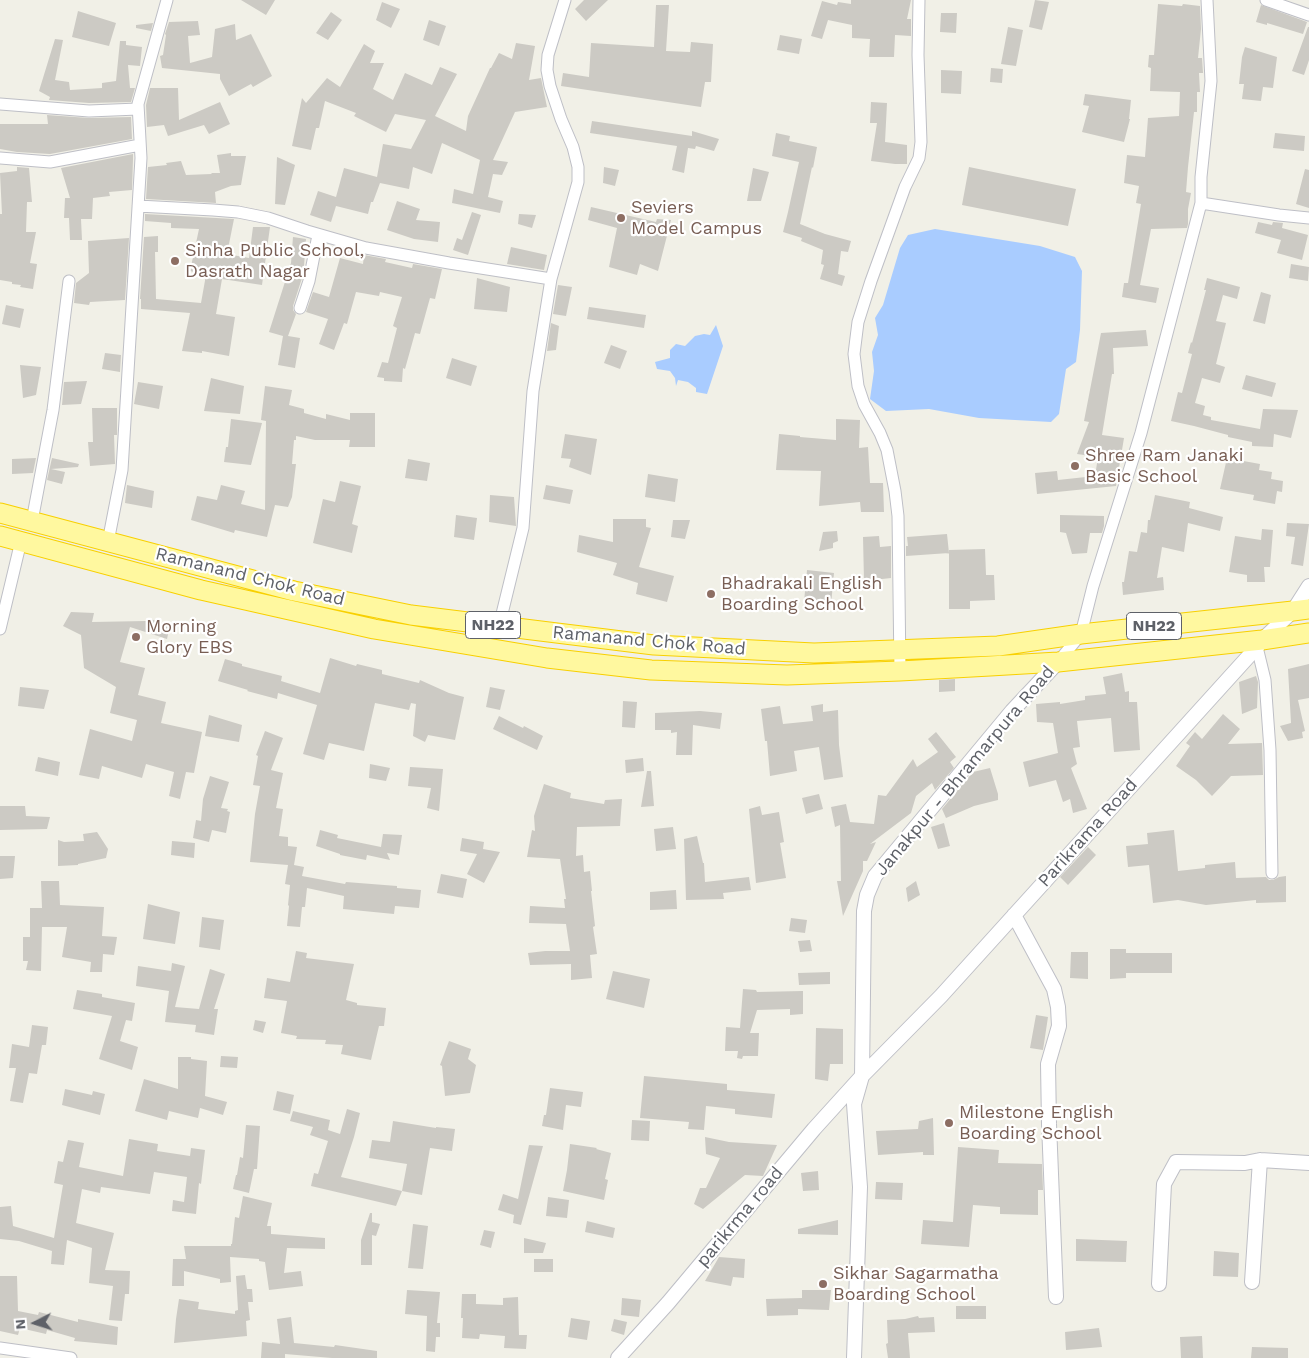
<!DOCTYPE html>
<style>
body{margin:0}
#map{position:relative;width:1309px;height:1358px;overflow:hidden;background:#f1f0e7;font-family:"Work Sans",sans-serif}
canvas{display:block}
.north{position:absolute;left:10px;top:1298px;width:50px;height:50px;-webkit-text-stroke:4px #fff;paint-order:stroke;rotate:265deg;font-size:14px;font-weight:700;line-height:20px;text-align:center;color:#5e6168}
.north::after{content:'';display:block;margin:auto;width:18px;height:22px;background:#5e6168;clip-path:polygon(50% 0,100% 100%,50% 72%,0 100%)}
</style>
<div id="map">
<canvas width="1309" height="1358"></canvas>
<div class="north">N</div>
</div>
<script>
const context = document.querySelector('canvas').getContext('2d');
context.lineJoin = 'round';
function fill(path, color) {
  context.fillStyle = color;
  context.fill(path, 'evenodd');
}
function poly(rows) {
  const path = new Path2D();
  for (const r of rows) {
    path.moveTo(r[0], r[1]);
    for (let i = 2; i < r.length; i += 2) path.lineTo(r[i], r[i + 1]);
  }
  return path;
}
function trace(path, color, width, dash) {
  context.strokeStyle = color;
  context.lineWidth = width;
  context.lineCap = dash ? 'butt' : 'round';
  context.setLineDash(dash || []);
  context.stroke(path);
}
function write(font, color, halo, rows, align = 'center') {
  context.font = font + ' "Work Sans",sans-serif';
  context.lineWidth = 4.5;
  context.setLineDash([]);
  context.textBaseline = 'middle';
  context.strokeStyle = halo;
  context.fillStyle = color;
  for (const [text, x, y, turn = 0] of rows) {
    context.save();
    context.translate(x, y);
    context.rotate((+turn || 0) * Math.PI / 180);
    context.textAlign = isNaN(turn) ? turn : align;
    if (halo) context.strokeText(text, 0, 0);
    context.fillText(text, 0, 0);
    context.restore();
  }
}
fill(poly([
 [935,229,1040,246,1075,257,1082,271,1080,330,1076,362,1066,369,1059,414,1051,422,979,418,929,409,886,411,870,399,874,371,872,352,878,335,875,318,883,305,900,248,908,235],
 [716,325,723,346,707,394,696,392,696,388,688,382,678,380,676,386,675,378,670,371,657,369,655,362,670,358,670,350,676,344,685,346,695,336,704,334,710,335]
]), '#a9ccff');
fill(poly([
 [241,0,275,0,266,15],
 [584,0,608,0,586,21,575,9],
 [851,0,911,0,907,19,911,19,911,36,895,35,894,57,869,57,870,39,852,38,852,25,828,20,822,39,811,36,822,1,837,5,838,2,851,4],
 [1035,0,1049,2,1042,30,1029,27],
 [382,2,400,9,391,28,376,20],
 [1158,4,1182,6,1183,4,1200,6,1201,29,1198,58,1202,58,1203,73,1199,73,1200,92,1197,92,1197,112,1194,112,1188,167,1186,192,1191,193,1188,209,1188,224,1187,228,1151,229,1140,285,1159,288,1156,303,1122,297,1124,283,1128,283,1141,204,1136,203,1139,186,1124,183,1127,155,1145,157,1148,118,1179,116,1180,92,1150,91,1151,68,1148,67,1149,55,1154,55],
 [656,5,669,5,666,51,690,52,691,42,713,44,711,82,705,82,701,107,561,86,563,73,589,77,591,43,654,47],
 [1261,5,1307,22,1303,34,1267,23,1267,25,1256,22],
 [78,11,116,23,109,46,72,37],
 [331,12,342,20,328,40,316,33],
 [941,13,957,13,956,33,940,32],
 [429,20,446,26,439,46,423,40],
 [198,21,200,35,188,36,190,63,212,57,215,29,235,24,236,40,251,34,272,76,253,87,251,84,229,96,220,79,220,74,162,68,160,56,163,55,166,35,165,34,169,22],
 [153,23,151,31,136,28,136,25],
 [1008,27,1023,30,1016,66,1001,64],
 [1308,27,1309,27,1309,60,1304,75,1292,71],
 [780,35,802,39,799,54,777,50],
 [55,39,63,40,55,80,69,82,70,90,102,88,102,83,116,81,120,41,126,41,126,45,142,47,140,66,128,65,130,88,135,88,131,102,89,103,49,100,50,97,39,91],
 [516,43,535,46,529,80,541,78,547,107,515,112,493,160,508,162,502,175,493,174,488,197,503,201,500,213,452,203,454,189,473,194,480,160,442,143,432,174,413,167,409,189,380,183,373,202,371,202,368,214,336,206,331,222,310,215,318,191,336,197,344,168,377,177,383,144,411,149,426,120,395,114,386,132,354,116,356,113,325,101,319,128,316,128,311,150,292,146,302,98,306,103,327,78,340,87,364,44,375,51,370,63,384,63,373,89,393,100,405,73,432,85,440,67,457,74,435,116,466,131,468,116,490,68,491,68,499,53,512,59],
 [1245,47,1277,57,1273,88,1263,87,1261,101,1242,99,1244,84,1239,84,1242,57],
 [991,68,1003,69,1002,83,990,82],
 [941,70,962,71,961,94,941,93],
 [150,88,178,88,179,120,220,102,230,124,209,134,204,125,168,136,164,125,147,127,146,105],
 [1085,94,1131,100,1129,119,1130,119,1124,142,1082,132,1089,106,1083,105],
 [871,102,887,103,885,142,907,145,907,164,895,164,871,161,877,123,870,123],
 [47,115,89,118,131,117,132,139,50,154,17,152,0,149,0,124,48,124],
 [592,121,692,136,692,131,719,139,714,151,696,146,695,149,688,148,684,173,672,170,677,146,590,133],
 [776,133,790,136,789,141,817,147,813,168,812,167,800,224,825,234,851,241,848,252,841,251,838,274,845,276,842,286,820,279,824,265,821,264,823,250,801,241,802,238,783,232,788,212,799,162,772,156],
 [1275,133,1305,136,1304,151,1273,148],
 [231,153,231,156,246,156,241,185,231,186,215,192,216,203,146,199,148,167,167,165,166,163,181,161,186,175,211,174,212,173,220,173,217,155],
 [133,154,133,159,132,190,109,192,110,196,93,198,92,219,81,219,82,240,70,240,69,218,64,218,65,198,70,198,61,168],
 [277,157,295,165,285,205,275,204],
 [17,167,29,168,32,202,27,202,26,232,36,232,30,263,37,264,33,289,20,287,21,285,12,284,12,282,0,280,0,214,2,214,0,173,17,171],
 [604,167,619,170,615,186,603,183],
 [969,167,1076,189,1068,226,962,205],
 [753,168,769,172,761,201,747,201],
 [1305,169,1309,170,1309,208,1296,204],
 [397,201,420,209,416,220,440,222,438,242,414,239,387,230],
 [591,207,656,222,657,219,671,220,658,271,640,264,637,275,609,267,617,228,588,220],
 [472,212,481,215,468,255,453,250,457,238,462,240],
 [145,214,234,219,227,254,249,258,253,227,270,227,262,285,222,279,216,314,235,317,229,356,202,351,202,353,182,351,190,313,141,309,141,299,140,299,144,237,158,236,158,252,155,252,156,299,201,303,206,275,190,271,199,229,171,228,171,223,145,221],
 [519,214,536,215,532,228,518,224],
 [1258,222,1272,225,1273,222,1283,223,1282,228,1308,235,1302,260,1277,253,1281,240,1255,233],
 [293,237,306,239,304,266,302,278,293,306,293,310,296,314,288,336,300,338,295,368,278,365,283,336,269,332,291,263],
 [129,238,125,300,90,302,89,305,74,303,76,283,89,273,88,241],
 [511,247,547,255,544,270,507,264],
 [364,255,386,259,385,262,412,268,413,264,442,269,435,299,430,298,420,334,415,333,405,369,403,368,402,382,384,381,384,378,377,377,382,362,388,363,397,328,393,326,402,297,380,292,379,296,356,292,347,324,344,323,334,350,319,344,328,319,306,312,313,292,329,297,340,258,363,264],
 [1291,264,1309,267,1308,281,1289,278],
 [477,278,510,287,507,312,474,309],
 [1207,278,1240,287,1237,299,1223,295,1216,321,1226,323,1216,364,1225,367,1220,383,1202,378,1195,403,1205,406,1203,415,1211,417,1211,420,1260,429,1263,409,1298,410,1291,438,1274,434,1273,447,1252,446,1252,442,1228,437,1228,435,1194,426,1171,421,1178,392,1182,393,1192,354,1188,353,1191,342,1192,343,1206,290,1204,290],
 [558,285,572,287,566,316,553,314],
 [1261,292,1271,295,1265,324,1253,321],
 [6,305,24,309,20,328,2,324],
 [589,307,646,315,644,328,587,319],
 [551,323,559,326,556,350,547,351],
 [1146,330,1148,346,1113,348,1114,374,1112,374,1102,435,1124,438,1116,486,1037,494,1035,473,1057,471,1058,480,1095,476,1098,457,1077,454,1089,422,1084,421,1101,333],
 [611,345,627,351,620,369,604,363],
 [105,353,121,355,120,372,102,369],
 [452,358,477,366,471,386,446,378],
 [20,365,41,367,36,395,23,398],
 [1246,375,1276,383,1272,397,1242,389],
 [211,378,244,386,240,414,204,411],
 [87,381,81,404,62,405,64,382],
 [138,382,163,386,159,409,134,404],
 [265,386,292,390,289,405,304,409,304,413,326,419,326,414,350,420,350,413,375,413,375,447,349,447,350,440,315,440,296,436,296,440,294,440,292,464,296,464,292,497,288,507,275,505,267,537,235,530,234,533,191,520,197,496,217,500,221,485,245,491,241,504,265,510,266,421,261,420],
 [92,408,117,408,117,435,114,435,115,464,90,466,88,442,93,442],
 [231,419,262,423,251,465,224,462,226,447,228,447],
 [836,419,860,420,859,448,868,447,870,483,883,483,884,512,861,512,860,502,819,506,821,471,776,470,779,434,800,436,800,437,836,440],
 [565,434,597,439,591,475,569,467,571,459,561,458],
 [36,458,33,473,12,474,12,459],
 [52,458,79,464,78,467,51,469,65,472,62,484,47,480],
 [1227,458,1260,464,1259,470,1272,472,1271,479,1283,481,1282,492,1277,491,1275,504,1253,500,1254,495,1220,489],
 [408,459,430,463,427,481,405,478],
 [648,474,678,479,675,502,645,497],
 [340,481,361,486,352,524,358,526,352,553,313,543,323,499,335,502],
 [127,485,154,491,152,508,125,503],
 [546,485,573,490,570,504,543,499],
 [490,495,514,497,516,526,489,522],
 [1155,495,1190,502,1189,508,1223,517,1220,531,1188,523,1184,552,1162,547,1157,578,1163,577,1164,590,1123,595,1122,582,1124,582,1129,551,1137,552,1141,532,1147,533,1148,520,1150,520],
 [456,515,477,518,474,540,454,537],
 [1060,515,1104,516,1104,526,1102,533,1090,533,1087,553,1072,554,1066,533,1060,532],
 [613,519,646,519,646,527,651,528,639,567,674,576,667,602,636,594,638,583,613,575,617,563,577,552,579,535,613,542],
 [673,520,690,520,685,539,671,537],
 [1287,523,1309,524,1303,566,1291,564,1295,537,1286,536],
 [1262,529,1273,530,1270,567,1264,567,1265,582,1247,582,1247,575,1229,572,1235,536,1261,540],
 [837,531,838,541,833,543,833,548,819,551,823,532],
 [947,534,949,553,906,556,906,546,908,546,907,537],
 [879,536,880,547,891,546,891,578,864,581,863,537],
 [985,549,986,575,994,575,995,600,970,601,970,609,949,609,949,550],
 [807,570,834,573,831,605,804,602],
 [71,612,94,613,92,622,146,621,147,618,170,625,167,639,130,627,120,662,145,668,138,695,166,702,161,723,202,732,194,773,186,772,180,799,169,796,174,772,146,764,142,778,102,766,99,779,79,775,90,729,132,741,137,720,110,713,116,687,84,668,81,635,63,626],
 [330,658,356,666,357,664,382,670,382,674,419,683,420,680,449,693,464,697,455,740,428,735,425,742,413,736,416,704,411,703,409,710,375,703,364,751,329,743,324,760,303,754,317,705,278,693,277,699,247,691,248,690,218,681,225,659,242,664,242,666,282,676,281,681,320,693],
 [1309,664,1309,698,1298,700,1305,731,1302,732,1303,738,1288,741,1280,726,1291,723,1288,669],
 [1122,673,1125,692,1129,691,1129,702,1137,702,1140,750,1114,752,1111,718,1077,721,1080,747,1073,748,1077,764,1071,768,1087,809,1073,813,1070,799,1063,802,1056,780,1029,787,1023,762,1058,753,1053,723,1037,722,1036,704,1060,702,1060,704,1085,700,1085,696,1106,694,1103,677],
 [1256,676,1258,682,1257,708,1242,714,1239,682],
 [955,679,955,691,939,692,939,680],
 [20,687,49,690,44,709,18,706],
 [490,687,505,690,500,710,486,707],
 [623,701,637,702,635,728,622,727],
 [823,704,823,712,838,710,839,745,843,777,824,780,819,747,794,751,797,771,770,776,767,741,765,741,761,709,780,706,783,724,813,721,811,706],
 [700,711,722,713,720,729,693,725,692,755,676,755,677,732,671,733,671,730,655,730,655,713],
 [1223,714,1240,729,1228,744,1262,743,1263,775,1231,776,1212,796,1196,780,1176,766,1190,746,1186,743,1195,732,1202,739],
 [209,715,242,725,239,742,205,736],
 [499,716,523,728,524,726,543,736,537,750,493,729],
 [265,731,283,738,271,770,283,773,276,808,283,809,279,836,288,837,288,846,297,847,294,865,304,867,302,876,345,884,346,882,397,886,397,888,421,890,419,908,395,906,394,914,343,909,344,896,307,888,305,907,302,907,300,927,287,926,289,906,288,905,290,885,285,884,288,865,250,862,255,814,260,786,253,785,258,756,256,755],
 [936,732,956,757,950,762,954,768,935,790,932,783,916,796,911,813,870,844,876,842,867,861,863,861,863,871,843,916,837,881,841,881,840,825,835,827,831,807,846,804,850,822,874,824,878,795,886,796,913,759,917,767,938,752,928,739],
 [38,757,60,762,58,776,35,771],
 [643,758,644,771,626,773,625,760],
 [370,764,390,768,386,781,369,778],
 [410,767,443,769,439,811,427,808,431,788,408,786],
 [990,768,998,794,998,800,974,806,946,818,942,809,973,772],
 [647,771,651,771,654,806,641,807],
 [210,776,229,782,221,808,228,809,227,811,230,812,226,833,212,830,209,842,193,838,196,820,201,821,203,799],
 [544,784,571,793,570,798,604,804,605,800,622,799,620,826,577,827,576,856,583,855,584,872,590,871,592,891,591,891,595,926,593,927,597,954,590,955,592,978,571,980,571,964,530,965,528,953,545,951,570,951,566,924,529,923,530,906,565,908,564,899,566,899,560,859,527,857,532,830,535,831,534,816],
 [819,794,823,809,806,814,802,798],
 [0,806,25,806,26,816,50,817,47,829,0,830],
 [760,806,762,815,779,812,784,842,780,843,786,878,756,883,749,809],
 [944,823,950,846,938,849,931,827],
 [673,827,676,849,656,851,654,829],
 [320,830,338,835,337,838,381,847,383,834,402,835,399,855,387,853,390,860,367,855,366,860,340,855,340,854,316,846],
 [1174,830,1178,871,1205,868,1205,865,1235,862,1236,878,1266,877,1269,880,1273,880,1279,877,1286,876,1286,902,1256,903,1256,900,1206,905,1178,900,1153,903,1149,865,1128,867,1126,846,1148,844,1147,833],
 [97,832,108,849,106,858,78,864,78,865,58,866,58,840,64,842,84,841,83,834],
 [697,836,703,863,704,863,705,882,749,877,751,890,723,893,724,899,686,900,684,839],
 [462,838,484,842,483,849,500,852,484,883,467,874,477,854,460,851],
 [172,841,195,843,194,858,171,855],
 [1088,847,1096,855,1068,885,1060,877],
 [0,856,15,856,13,878,0,879],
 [441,874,467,879,463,898,437,893],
 [41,881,59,881,60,905,104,907,102,936,117,937,114,955,103,954,102,972,90,972,91,962,62,957,67,927,42,927,41,971,26,970,28,961,23,961,23,937,30,937,30,908,42,908],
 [916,881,920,895,908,902,906,888],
 [676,890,677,909,650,910,650,892],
 [148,904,180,912,175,944,143,939],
 [202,917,224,920,220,950,199,947],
 [791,918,807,920,805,933,789,931],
 [810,940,812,951,800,952,798,941],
 [1110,949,1126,949,1126,953,1172,953,1172,973,1126,973,1126,978,1110,979],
 [296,951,307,953,306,958,354,964,346,1000,357,1003,357,1005,386,1008,384,1026,379,1026,371,1060,341,1054,343,1045,325,1044,326,1040,296,1039,297,1036,281,1033,287,1001,264,998,267,978,290,982],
 [1071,952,1088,952,1088,979,1070,978],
 [172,963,185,966,175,1007,199,1009,210,969,225,974,214,1009,218,1009,214,1035,195,1032,196,1025,165,1022,169,991,136,986,138,966,171,971],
 [613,971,650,979,644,1008,606,999],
 [830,972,830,984,799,985,798,973],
 [743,989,756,990,757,992,803,991,803,1014,790,1015,790,1009,757,1010,750,1033,759,1033,758,1056,743,1056,742,1059,737,1058,738,1051,725,1051,726,1027,740,1028],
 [77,990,102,994,102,997,135,1003,132,1021,126,1020,120,1041,138,1047,132,1070,99,1059,112,1016,73,1009],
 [1036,1015,1048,1017,1043,1050,1030,1048],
 [255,1020,266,1022,263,1033,253,1030],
 [32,1025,48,1027,46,1045,42,1045,37,1074,29,1073,23,1103,10,1101,16,1068,9,1068,12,1044,29,1047],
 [816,1028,843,1029,843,1064,830,1064,828,1081,815,1079],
 [449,1041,471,1049,468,1059,476,1065,470,1093,445,1096,442,1066,440,1065],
 [221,1056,238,1057,237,1068,220,1067],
 [178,1057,191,1057,191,1059,207,1061,205,1096,227,1102,223,1115,200,1108,198,1118,169,1111,167,1120,135,1111,144,1079,178,1089],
 [644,1076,727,1084,727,1090,775,1094,772,1118,735,1114,735,1109,706,1106,704,1130,688,1129,689,1122,640,1118],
 [550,1088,583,1092,581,1107,566,1105,563,1130,542,1126,544,1115,546,1115],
 [65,1089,92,1095,93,1091,105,1094,100,1115,62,1105],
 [277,1091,294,1095,290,1114,273,1110],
 [347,1109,360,1113,354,1137,341,1177,402,1191,396,1206,311,1186,314,1173,318,1174,328,1141,310,1135,313,1127,290,1121,293,1111,330,1120,328,1130,340,1134],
 [933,1118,934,1155,923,1155,923,1152,878,1155,876,1131,918,1129,919,1121],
 [632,1120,650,1121,649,1141,631,1140],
 [393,1121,436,1128,436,1127,455,1129,452,1151,430,1148,422,1195,402,1191,407,1164,369,1158,372,1140,390,1142],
 [246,1125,260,1126,257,1169,254,1169,249,1193,233,1189,236,1175,237,1175,240,1157,243,1158],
 [705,1137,729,1142,777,1145,763,1176,745,1175,703,1209,694,1204,700,1188,706,1188,720,1158,706,1154],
 [129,1139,158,1144,157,1151,190,1156,191,1148,205,1150,201,1184,199,1183,196,1214,172,1211,173,1200,184,1202,187,1177,154,1172,150,1194,101,1187,100,1193,82,1189,76,1223,114,1233,105,1270,130,1271,129,1294,125,1294,122,1321,109,1320,113,1286,89,1283,92,1248,67,1240,64,1265,51,1264,52,1251,19,1241,0,1239,0,1207,11,1206,13,1226,54,1238,63,1185,54,1183,58,1161,63,1162,68,1140,84,1143,79,1167,123,1176],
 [570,1144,597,1148,596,1149,611,1153,605,1179,608,1180,604,1200,563,1191,567,1170],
 [529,1145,543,1146,521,1225,513,1223,514,1215,498,1210,503,1194,518,1199],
 [958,1147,999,1150,998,1163,1042,1164,1043,1190,1038,1190,1038,1215,1000,1214,1000,1207,973,1205,969,1247,921,1244,923,1220,953,1222],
 [818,1171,819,1190,803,1191,801,1173],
 [876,1182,903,1183,902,1200,875,1199],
 [243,1196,272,1203,267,1226,271,1226,271,1234,325,1238,325,1249,287,1248,284,1273,301,1271,303,1286,269,1290,265,1262,259,1261,259,1259,230,1257,231,1282,220,1283,220,1279,184,1271,184,1286,172,1286,173,1259,186,1259,184,1246,231,1246,231,1244,232,1244,235,1217,239,1218],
 [548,1197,569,1200,567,1218,546,1216],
 [370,1213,372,1213,372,1222,380,1224,376,1236,372,1235,372,1265,361,1265,361,1240],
 [838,1220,838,1235,798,1234,798,1229],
 [587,1221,615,1228,613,1238,585,1232],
 [413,1224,428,1226,423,1269,408,1268],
 [484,1230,495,1232,491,1248,480,1245],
 [524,1238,546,1243,543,1253,524,1253],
 [1076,1239,1127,1241,1126,1262,1076,1261],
 [1214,1251,1239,1253,1238,1277,1213,1276],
 [719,1257,745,1259,744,1278,733,1277,731,1286,705,1281],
 [534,1259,553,1259,553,1272,534,1272],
 [245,1275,247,1289,252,1289,253,1302,248,1302,250,1320,246,1321,247,1336,174,1343,176,1319,179,1299,199,1302,198,1309,235,1314,235,1311,238,1310,236,1276],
 [0,1276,17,1276,18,1311,38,1315,39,1312,78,1322,78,1319,118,1327,117,1345,74,1341,75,1338,47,1330,46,1334,20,1328,18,1335,0,1331],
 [407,1290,440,1292,437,1323,440,1323,440,1337,436,1337,435,1352,426,1351,427,1316,405,1314],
 [802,1290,831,1290,829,1310,798,1309,798,1315,767,1316,766,1299,802,1298],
 [462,1294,476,1294,476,1304,503,1305,503,1298,518,1297,519,1335,527,1335,526,1349,504,1348,505,1336,480,1334,479,1339,462,1338,463,1318,461,1318],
 [622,1298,641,1300,639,1317,621,1315],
 [956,1306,986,1306,986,1319,956,1319],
 [918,1316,919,1318,934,1317,935,1332,908,1333,910,1358,888,1358,886,1344,888,1343,887,1320,905,1319],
 [291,1317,294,1343,334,1347,335,1345,377,1351,377,1358,332,1358,285,1354,285,1358,261,1358,262,1342,280,1344,277,1319],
 [571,1318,590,1321,587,1340,568,1337],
 [614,1319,627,1322,624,1335,611,1331],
 [1099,1328,1102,1347,1066,1350,1065,1332],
 [1202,1336,1203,1358,1181,1358,1180,1337],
 [1252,1347,1288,1348,1288,1358,1251,1358]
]), '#cccac4');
const minor = poly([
 [1266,0,1309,15],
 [0,104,89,111,138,109],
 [0,158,50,162,140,145],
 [1201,203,1279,215,1309,218],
 [138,206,213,210,238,212,268,218,307,231,366,248,449,263,551,279,578,182,578,167,573,147,561,119,550,86,547,70,548,55,565,0],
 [300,308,309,281,318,235],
 [32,521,53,410,69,281],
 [108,542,122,470,141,158,138,104,167,0],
 [499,626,523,528,533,391,551,279],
 [0,629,21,541],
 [1257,647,1265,680,1270,750,1272,873],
 [1058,662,1081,634,1093,586,1141,433,1201,203,1201,177,1211,81,1207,0],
 [900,671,898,516,895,491,887,450,880,433,864,404,858,386,854,354,858,322,871,281,905,187,919,158,921,142,918,55,919,0],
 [0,1348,71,1358]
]);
const tertiary = poly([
 [1014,915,1054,989,1058,1007,1059,1026,1048,1064,1049,1124,1056,1297],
 [1252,1282,1260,1160],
 [1159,1284,1164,1184,1176,1162,1245,1163,1260,1160,1309,1163],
 [618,1358,668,1303,814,1129,862,1076,941,996,1257,647,1262,640,1293,611,1309,586],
 [854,1358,860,1187,854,1104,862,1076,864,911,867,895,875,876,1012,711,1058,662]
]);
const trunk = poly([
 [0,513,294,591,411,615,654,645,814,653,998,646,1081,634,1293,611,1309,609],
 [0,536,201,590,374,629,547,658,651,670,787,675,900,671,990,666,1058,662,1262,640,1309,633]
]);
trace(minor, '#bebfc6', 13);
trace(tertiary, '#bebfc6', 16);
trace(trunk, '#f8d000', 21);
trace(minor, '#fff', 11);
trace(tertiary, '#fff', 14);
trace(trunk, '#fff89f', 19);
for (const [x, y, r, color] of [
 [621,218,5,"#8d6e63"],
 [175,261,5,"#8d6e63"],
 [1075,466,5,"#8d6e63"],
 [711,594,5,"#8d6e63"],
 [136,637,5,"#8d6e63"],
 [949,1123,5,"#8d6e63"],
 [823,1284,5,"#8d6e63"]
]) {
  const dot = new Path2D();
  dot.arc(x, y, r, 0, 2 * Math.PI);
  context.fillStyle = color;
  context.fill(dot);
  trace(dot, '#fff', 2);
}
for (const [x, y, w] of [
 [493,625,55],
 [1154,626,55]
]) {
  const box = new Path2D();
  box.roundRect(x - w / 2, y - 13.5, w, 27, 4);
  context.fillStyle = '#fff';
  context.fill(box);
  trace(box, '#5e6168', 1);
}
write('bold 16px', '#5e6168', null, [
 ["NH22",493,625],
 ["NH22",1154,626]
]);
write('18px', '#785e54', '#fff', [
 ["Seviers",631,208],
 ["Model Campus",631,229],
 ["Sinha Public School,",185,251],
 ["Dasrath Nagar",185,272],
 ["Shree Ram Janaki",1085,456],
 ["Basic School",1085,477],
 ["Bhadrakali English",721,584],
 ["Boarding School",721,605],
 ["Morning",146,627],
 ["Glory EBS",146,648],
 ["Milestone English",959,1113],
 ["Boarding School",959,1134],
 ["Sikhar Sagarmatha",833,1274],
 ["Boarding School",833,1295]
], 'left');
write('18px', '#5e6168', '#fff', [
 ["Ramanand Chok Road",250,577,14],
 ["Ramanand Chok Road",649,641,5],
 ["Janakpur - Bhramarpura Road",965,771,-50],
 ["Parikrama Road",1088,833,-48],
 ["parikrma road",740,1217,-50]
]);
</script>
